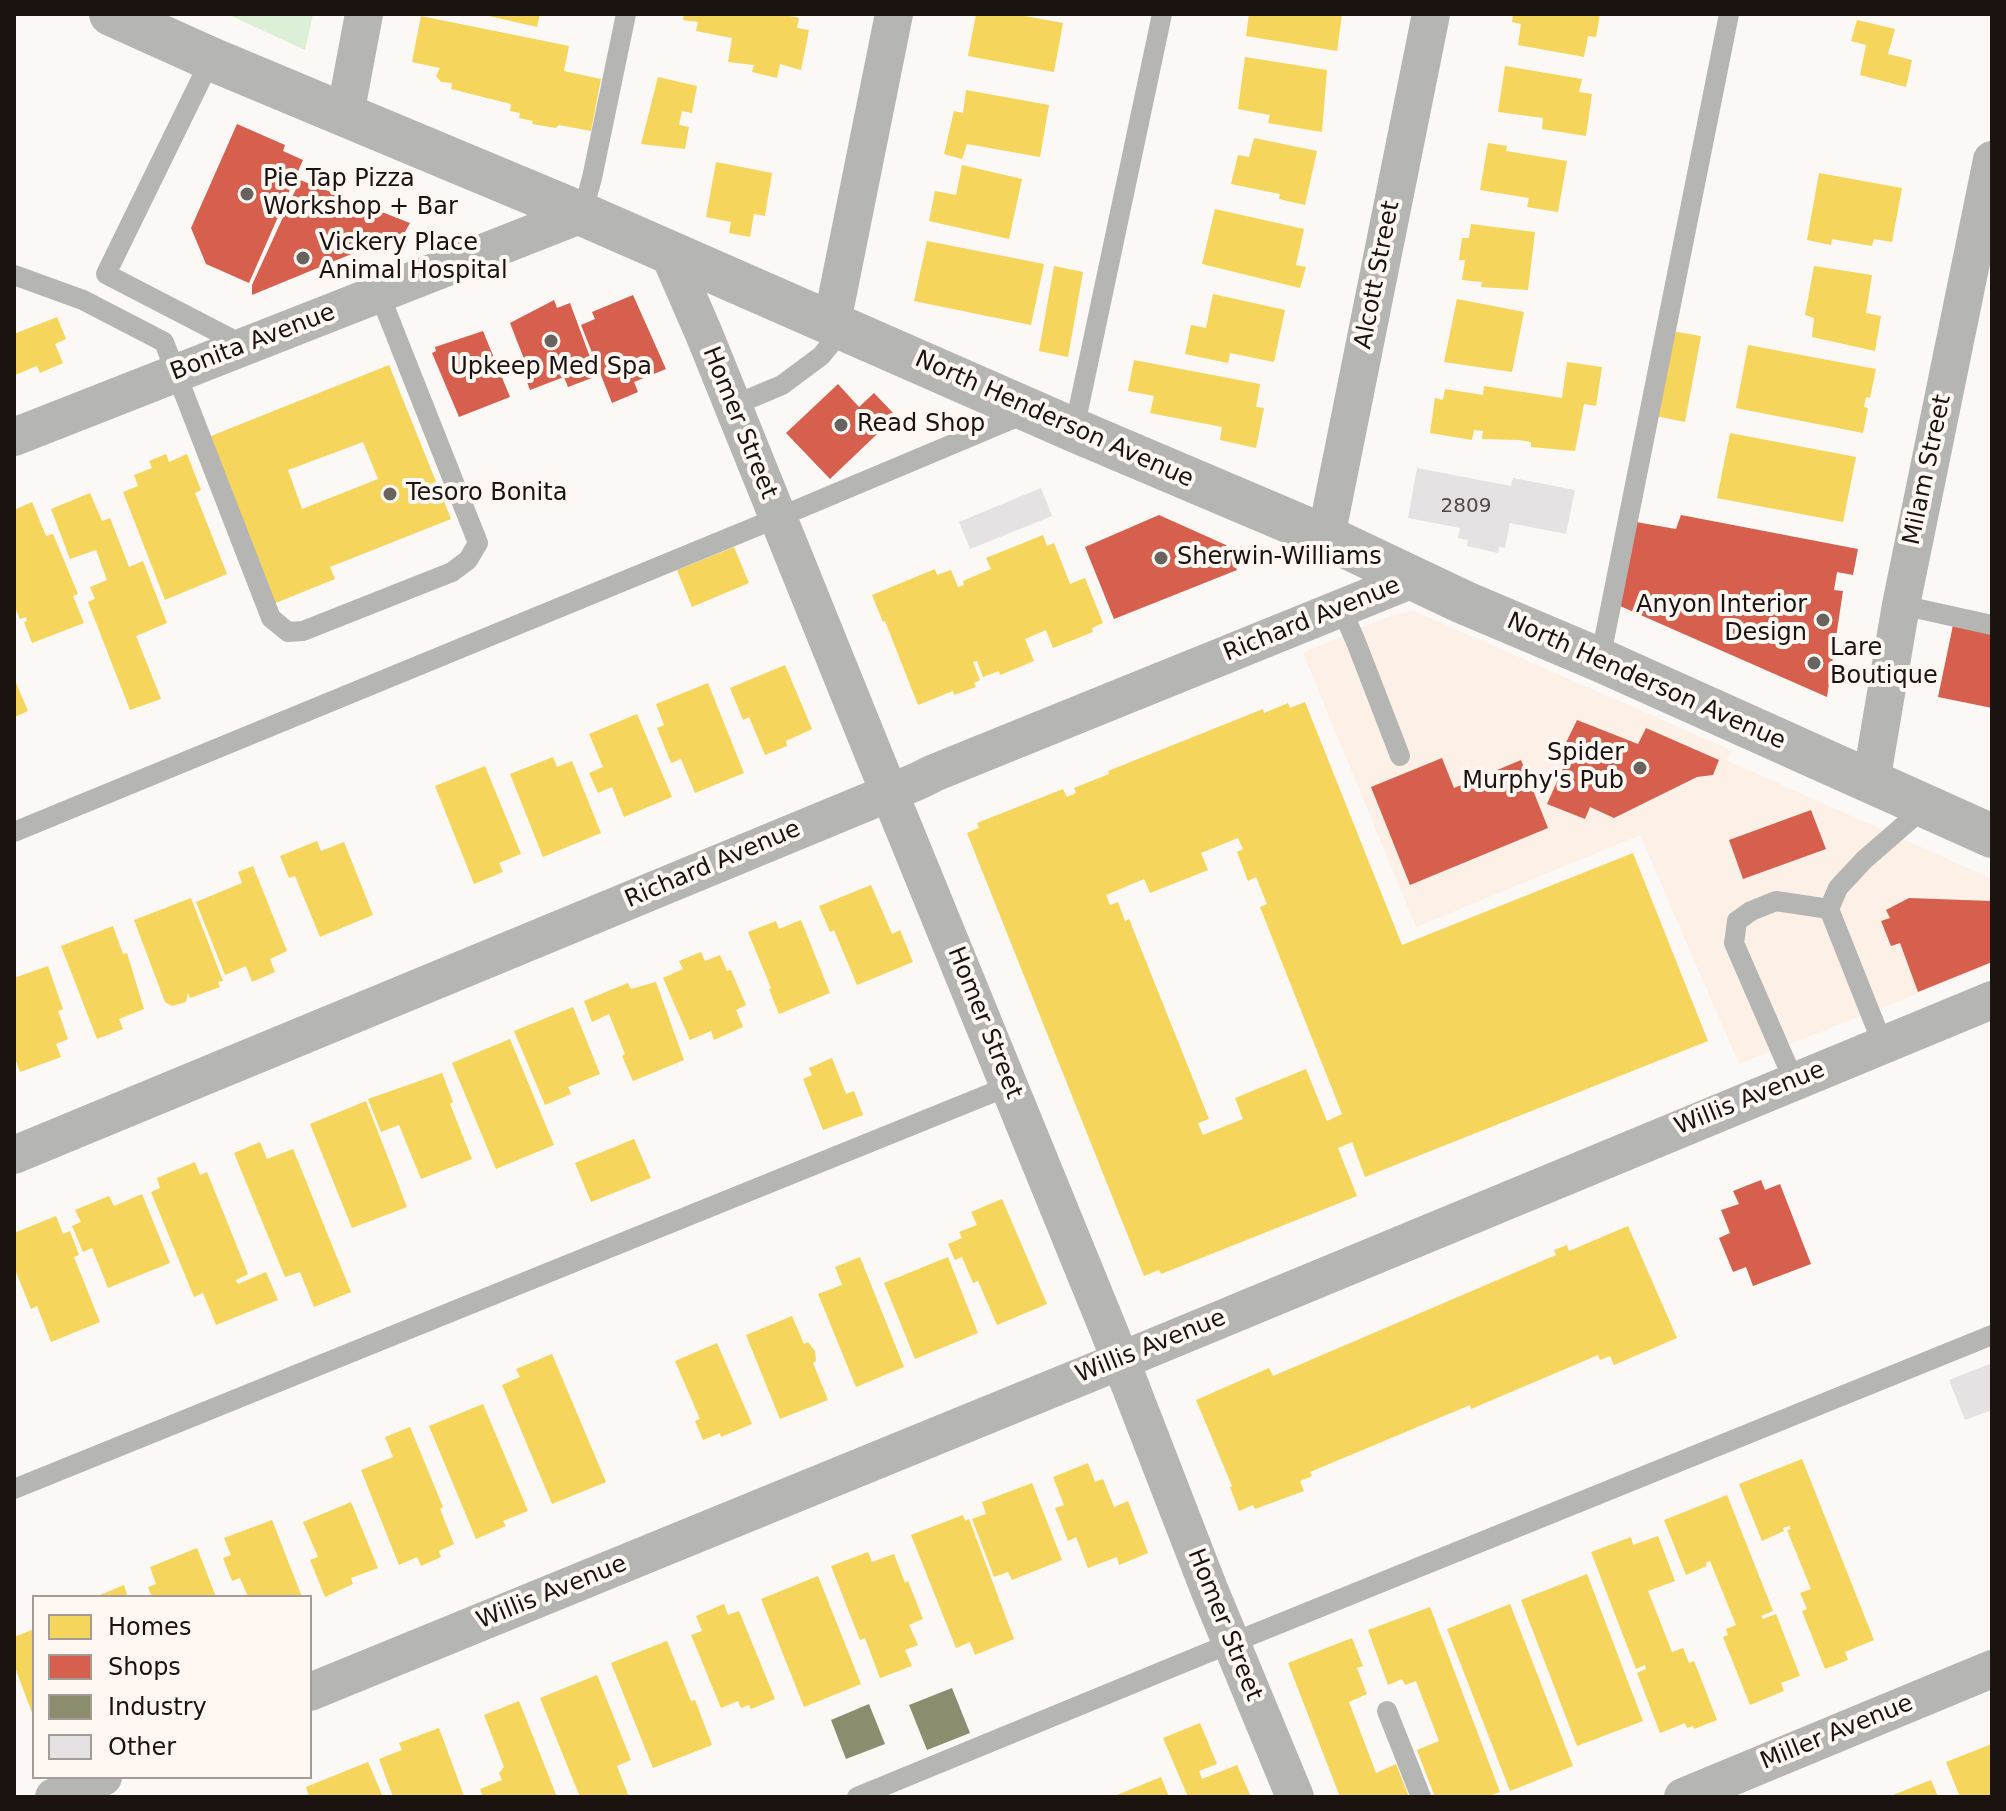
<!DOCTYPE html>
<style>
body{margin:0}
#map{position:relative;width:2006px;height:1811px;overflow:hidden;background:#fbf8f5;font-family:"DejaVu Sans",sans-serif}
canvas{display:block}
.frame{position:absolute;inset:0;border:16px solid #1a130f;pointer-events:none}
.legend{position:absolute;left:32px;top:1595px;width:280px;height:184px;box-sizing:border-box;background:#fef7f2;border:2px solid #a39c97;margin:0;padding:10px 14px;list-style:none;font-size:24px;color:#1a130f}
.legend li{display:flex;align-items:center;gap:16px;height:40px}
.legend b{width:40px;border:2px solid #a39c97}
</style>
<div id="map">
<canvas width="2006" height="1811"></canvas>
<div class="frame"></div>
<ul class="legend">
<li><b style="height:22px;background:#f6d55c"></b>Homes</li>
<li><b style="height:22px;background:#d6604d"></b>Shops</li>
<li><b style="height:22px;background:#8c8c6e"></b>Industry</li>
<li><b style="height:22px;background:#e6e1e2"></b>Other</li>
</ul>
</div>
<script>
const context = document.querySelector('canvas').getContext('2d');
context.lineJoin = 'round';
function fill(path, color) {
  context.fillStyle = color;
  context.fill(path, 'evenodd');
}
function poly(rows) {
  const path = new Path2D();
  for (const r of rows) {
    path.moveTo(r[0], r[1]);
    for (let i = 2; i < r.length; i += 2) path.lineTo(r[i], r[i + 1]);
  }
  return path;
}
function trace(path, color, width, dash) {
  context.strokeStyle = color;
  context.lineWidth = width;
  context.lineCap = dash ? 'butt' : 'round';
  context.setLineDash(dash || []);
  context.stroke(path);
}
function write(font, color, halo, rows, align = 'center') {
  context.font = font + ' "DejaVu Sans",sans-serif';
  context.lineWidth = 8;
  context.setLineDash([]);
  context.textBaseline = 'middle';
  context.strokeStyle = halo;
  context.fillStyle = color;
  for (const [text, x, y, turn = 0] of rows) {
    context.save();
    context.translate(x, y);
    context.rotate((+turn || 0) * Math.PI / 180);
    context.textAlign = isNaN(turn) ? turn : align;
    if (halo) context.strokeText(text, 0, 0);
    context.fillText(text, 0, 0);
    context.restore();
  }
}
fill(poly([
 [1414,611,1733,751,1726,760,1992,879,1992,964,1739,1064,1640,835,1416,927,1303,653,1389,616]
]), '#fcf0e7');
fill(poly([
 [227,14,313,14,305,50]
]), '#dbf0d6');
fill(poly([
 [480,14,540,14,537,27],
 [684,14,781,14,799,18,797,28,809,30,801,70,780,64,777,78,752,72,754,65,728,62,732,38,696,31,698,22,683,20],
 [976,14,1014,14,1063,23,1054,72,968,56],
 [1249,14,1342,14,1337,51,1246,36],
 [1513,14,1600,14,1596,37,1588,36,1584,57,1518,45,1521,24,1512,22],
 [421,16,569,46,564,71,601,79,591,131,559,125,556,128,532,124,533,121,519,118,520,113,510,111,511,104,451,89,452,83,441,82,436,76,440,68,412,62],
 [1857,20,1895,29,1888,54,1912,60,1906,87,1860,75,1866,45,1851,41],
 [1245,57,1327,70,1322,132,1268,123,1270,115,1238,109],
 [1505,66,1582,79,1579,92,1592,94,1586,136,1542,129,1543,118,1498,112],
 [658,77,697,86,692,113,682,111,679,125,689,127,685,149,641,144],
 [966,90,1049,105,1040,157,967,144,962,159,944,154,954,111,963,113],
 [1254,138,1317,151,1305,205,1279,199,1280,194,1231,184,1238,155,1249,157],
 [1488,143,1507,146,1506,151,1567,161,1558,212,1527,207,1529,198,1480,190],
 [716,162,772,173,765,216,754,214,750,237,729,233,731,222,706,217],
 [962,165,1022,179,1009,239,929,221,935,191,956,195],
 [1819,173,1902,188,1892,242,1874,239,1872,246,1832,239,1831,245,1807,240],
 [1215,209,1304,229,1296,265,1306,267,1300,288,1202,264],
 [1471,224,1535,232,1528,290,1481,287,1482,282,1462,280,1465,260,1459,260,1462,238,1469,238],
 [927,241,1044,264,1031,325,914,301],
 [1054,266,1083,272,1068,357,1039,351],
 [1814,266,1872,275,1866,313,1881,316,1875,351,1812,337,1814,318,1805,315],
 [1213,294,1285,310,1274,362,1230,353,1228,363,1185,354,1191,325,1206,328],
 [1457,299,1524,312,1512,372,1444,362],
 [57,317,66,339,55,344,63,363,40,373,37,366,15,375,14,334],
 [1672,331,1701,336,1685,422,1656,416],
 [1748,345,1876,369,1870,398,1866,397,1864,407,1868,408,1863,433,1736,408],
 [1134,360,1260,384,1256,407,1264,408,1256,448,1220,440,1222,427,1150,413,1154,396,1128,391],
 [1567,362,1602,367,1596,406,1584,404,1575,451,1531,447,1531,442,1519,440,1482,439,1483,431,1474,430,1472,440,1430,433,1435,398,1443,400,1445,389,1483,395,1484,386,1562,398],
 [389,365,451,519,330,567,335,579,273,604,206,438],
 [363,442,378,479,302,509,288,470],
 [1730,433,1856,457,1843,522,1717,498],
 [166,454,169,462,187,454,201,490,195,493,227,574,165,600,123,492,138,486,134,475,152,468,149,461],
 [90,493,102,521,110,518,129,567,143,561,167,623,136,636,161,699,130,710,88,602,95,599,90,587,107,580,96,550,70,559,51,509],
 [32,502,46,536,53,534,78,594,73,596,84,623,32,643,24,622,27,621,26,617,20,619,14,605,14,510],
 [1043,535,1047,546,1054,543,1070,584,1085,578,1103,623,1092,628,1093,632,1053,648,1046,630,1025,639,1034,661,1000,675,999,671,983,677,977,661,973,662,980,680,974,683,976,687,954,695,953,691,918,705,885,621,883,622,872,595,935,569,937,575,951,570,958,587,964,585,963,581,991,569,986,558],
 [734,547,749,583,692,607,677,570],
 [785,665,812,729,786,741,787,746,765,755,749,717,743,720,730,688],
 [14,678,28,711,14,717],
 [708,683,744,773,695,793,681,759,671,763,657,728,664,725,656,704],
 [1305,702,1402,945,1633,853,1708,1041,1365,1177,1352,1142,1338,1148,1357,1196,1161,1274,1159,1270,1144,1276,967,833,979,828,977,823,1063,789,1067,797,1076,793,1074,788,1109,774,1108,771,1263,709,1264,713,1288,703,1290,708],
 [1238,838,1243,849,1237,852,1248,881,1256,877,1267,904,1260,907,1342,1114,1327,1121,1306,1069,1235,1098,1243,1119,1203,1135,1198,1123,1209,1119,1129,919,1125,921,1118,902,1110,905,1106,895,1144,879,1150,893,1208,870,1201,853],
 [637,714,672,797,624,817,612,787,598,793,589,773,603,767,589,734],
 [553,757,557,767,572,761,601,833,543,857,510,774],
 [485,766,521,854,499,863,503,872,474,884,435,786],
 [317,841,321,851,344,842,373,915,320,937,295,876,289,878,280,856],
 [253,866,287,951,270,959,275,972,252,982,246,966,225,975,196,902,242,883,238,872],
 [871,885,892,934,900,930,913,962,857,985,834,930,830,932,819,906],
 [191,898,223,981,218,982,220,987,190,998,188,993,186,1002,172,1006,165,1002,134,920],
 [801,920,830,993,779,1014,769,989,771,988,748,932,776,921,779,929],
 [113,926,123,954,127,953,144,1009,119,1019,123,1029,97,1039,61,946],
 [701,952,705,961,720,955,727,971,731,970,746,1005,736,1010,743,1027,714,1040,711,1031,690,1040,663,978,683,969,679,961],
 [48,966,63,1009,58,1011,68,1039,56,1044,61,1057,20,1072,14,1056,14,978],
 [656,982,684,1060,633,1081,622,1056,625,1054,609,1014,592,1022,584,1001,628,983,631,989],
 [573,1007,600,1074,568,1087,571,1094,545,1105,514,1031],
 [510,1039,554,1145,496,1169,452,1063],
 [832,1058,846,1094,854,1091,863,1115,823,1130,803,1079,812,1075,809,1068],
 [442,1073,453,1102,450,1104,472,1159,421,1179,399,1125,381,1132,368,1099],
 [366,1101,407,1207,352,1228,310,1124],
 [634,1139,651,1178,591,1202,575,1163],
 [260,1142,267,1159,293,1149,351,1292,314,1307,300,1272,285,1277,234,1153],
 [195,1162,200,1175,207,1172,248,1274,236,1280,238,1284,266,1272,278,1300,216,1325,203,1293,194,1297,151,1192,160,1188,157,1178],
 [142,1194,170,1263,108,1288,92,1248,83,1252,72,1226,81,1222,75,1210,109,1196,114,1206],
 [1002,1199,1047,1304,997,1325,978,1281,973,1283,962,1257,955,1260,948,1244,962,1238,959,1232,977,1225,971,1212],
 [56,1216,63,1234,70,1231,79,1255,74,1257,100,1322,51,1342,37,1306,31,1309,14,1267,14,1233],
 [1628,1226,1677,1338,1614,1365,1610,1356,1600,1360,1598,1355,1471,1409,1470,1405,1310,1472,1312,1476,1300,1481,1304,1491,1255,1509,1253,1505,1239,1511,1230,1487,1232,1486,1196,1400,1269,1368,1273,1376,1556,1255,1554,1250,1567,1245,1569,1251],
 [860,1257,904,1367,856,1387,818,1294,842,1285,835,1267],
 [948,1257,978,1333,915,1359,884,1283],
 [792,1316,804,1344,808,1342,815,1351,816,1361,813,1363,828,1400,780,1419,746,1335],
 [717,1343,752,1424,721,1437,720,1433,703,1440,695,1421,700,1419,675,1361],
 [552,1354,606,1482,552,1504,502,1385,520,1377,516,1369],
 [483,1404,528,1511,503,1521,506,1526,476,1539,429,1426],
 [410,1427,443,1507,440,1509,454,1544,439,1551,441,1557,421,1566,417,1557,399,1565,361,1470,393,1457,385,1437],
 [1802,1459,1874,1640,1845,1652,1848,1660,1825,1669,1802,1611,1807,1609,1800,1593,1811,1589,1787,1530,1791,1529,1789,1526,1783,1528,1784,1531,1762,1541,1739,1484],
 [1088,1463,1095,1482,1103,1479,1114,1507,1128,1501,1148,1553,1119,1565,1117,1557,1088,1568,1076,1537,1068,1541,1055,1508,1064,1505,1053,1477],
 [1032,1483,1062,1560,1012,1580,1008,1572,994,1577,972,1519,986,1514,982,1502],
 [1727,1495,1773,1611,1761,1616,1763,1619,1776,1614,1800,1676,1781,1683,1784,1691,1750,1705,1723,1637,1728,1635,1726,1629,1736,1625,1710,1561,1706,1563,1707,1566,1686,1575,1664,1520],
 [351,1502,378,1568,351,1578,353,1584,325,1597,310,1560,318,1557,303,1522],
 [963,1515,965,1521,969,1519,1014,1639,975,1655,970,1642,956,1648,911,1535],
 [272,1520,302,1597,248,1597,240,1578,232,1581,223,1558,231,1555,224,1538],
 [1658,1536,1675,1581,1648,1591,1672,1652,1683,1648,1689,1663,1694,1661,1717,1720,1694,1729,1693,1726,1687,1728,1685,1723,1660,1733,1637,1673,1646,1669,1645,1665,1636,1669,1591,1552,1631,1537,1633,1545],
 [197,1548,216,1597,152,1597,148,1587,156,1584,150,1567],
 [868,1552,872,1562,894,1554,905,1583,908,1581,923,1619,909,1625,918,1645,905,1650,912,1666,880,1678,865,1638,860,1640,831,1566],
 [1587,1574,1643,1721,1577,1746,1521,1600],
 [818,1576,861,1684,804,1707,761,1599],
 [124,1585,128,1597,95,1597],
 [724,1604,728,1615,739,1611,775,1699,751,1709,749,1705,741,1708,738,1701,721,1708,691,1635,702,1631,696,1616],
 [1510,1604,1573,1766,1510,1791,1447,1629],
 [1430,1607,1500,1792,1486,1797,1435,1797,1417,1750,1439,1741,1416,1681,1405,1685,1402,1679,1388,1685,1368,1630],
 [34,1629,34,1718,16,1670,14,1670,14,1637],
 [1352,1638,1363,1666,1357,1668,1367,1694,1349,1702,1376,1773,1396,1764,1409,1797,1340,1797,1288,1663],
 [667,1641,691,1701,695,1700,712,1745,653,1768,611,1663],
 [597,1675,631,1760,617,1766,629,1797,580,1797,540,1698],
 [519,1701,557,1797,483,1797,480,1789,502,1780,499,1773,504,1767,484,1715],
 [1200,1723,1217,1764,1199,1771,1202,1779,1237,1765,1251,1797,1188,1797,1163,1738],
 [439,1728,464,1796,393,1797,379,1759,402,1750,399,1743],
 [1992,1744,1992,1797,1960,1797,1946,1762],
 [368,1762,383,1797,309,1797,306,1787],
 [1161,1777,1169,1797,1112,1797],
 [1931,1780,1938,1797,1888,1797,1898,1793]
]), '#f6d55c');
fill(poly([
 [237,124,285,145,283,151,303,160,249,283,206,264,191,228],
 [300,180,410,223,405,232,252,295,252,285],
 [633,295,666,369,634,382,638,392,612,403,581,325,595,319,592,312],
 [554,300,557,308,570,303,597,376,568,387,564,377,530,390,519,361,524,359,510,323],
 [483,331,510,397,459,417,432,353,436,351,435,347],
 [838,384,859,407,874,393,896,416,830,479,786,433],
 [1159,515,1226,545,1237,570,1114,619,1085,547],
 [1681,515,1858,549,1853,575,1837,572,1834,590,1843,591,1827,697,1620,606,1636,522,1676,529],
 [1953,625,1992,633,1992,708,1938,697],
 [1577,720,1638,744,1646,728,1719,760,1713,775,1697,777,1614,818,1590,807,1585,819,1547,804,1568,757,1561,753],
 [1442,758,1454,788,1521,760,1548,828,1410,885,1371,787],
 [1811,810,1826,849,1743,879,1729,840],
 [1909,898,1992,901,1992,962,1918,992,1900,943,1891,946,1881,921,1890,918,1886,910],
 [1761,1180,1765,1190,1780,1184,1811,1264,1753,1286,1746,1267,1733,1272,1719,1238,1730,1233,1721,1210,1739,1204,1733,1191]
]), '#d6604d');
fill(poly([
 [952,1688,970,1733,927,1750,909,1705],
 [869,1704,885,1744,846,1759,831,1720]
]), '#8c8c6e');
fill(poly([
 [1417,468,1511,486,1513,478,1575,490,1566,534,1510,523,1505,548,1499,547,1498,553,1467,546,1468,540,1458,538,1460,528,1408,518],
 [1041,488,1052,516,970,549,959,522],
 [1992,1363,1992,1410,1965,1420,1949,1380]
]), '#e6e1e2');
trace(poly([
 [211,59,106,274,245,346],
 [582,214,592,178,626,14],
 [14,275,83,300,164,342,271,618,288,632,303,631,452,572,468,560,478,543,379,293],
 [732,406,782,385,821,356,844,328],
 [1074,430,1162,14],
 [1901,605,1992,625],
 [1341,608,1356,642,1400,756],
 [1600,660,1729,14],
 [14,832,777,518,1029,412],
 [1883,1045,1829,909,1838,888,1864,860,1926,806],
 [1794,1081,1734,943,1737,921,1751,911,1776,901,1829,909],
 [14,1489,1009,1086],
 [1387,1711,1421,1797],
 [857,1797,1207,1653,1992,1335]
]), '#b5b5b3', 20);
trace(poly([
 [345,115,364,14],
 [668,251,704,334,882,775,1109,1331,1209,1589,1295,1797],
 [832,322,894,14],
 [14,437,582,214],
 [1326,537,1431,14],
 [1871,782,1901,605,1992,160],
 [14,1155,918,781,934,773,1413,579],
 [310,1692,1149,1349,1992,1000],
 [54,1797,103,1777],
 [1683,1797,1992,1669]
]), '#b5b5b3', 38);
trace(poly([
 [111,14,211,59,582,214,1074,430,1326,537,1463,602,1600,660,1992,836]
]), '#b5b5b3', 44);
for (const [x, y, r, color] of [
 [247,194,8,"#696360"],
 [303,258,8,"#696360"],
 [551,341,8,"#696360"],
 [841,425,8,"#696360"],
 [390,494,8,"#696360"],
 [1161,558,8,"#696360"],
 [1823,620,8,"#696360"],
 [1814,663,8,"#696360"],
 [1640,768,8,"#696360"]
]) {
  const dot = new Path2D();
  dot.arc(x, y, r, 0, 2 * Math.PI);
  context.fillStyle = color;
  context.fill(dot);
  trace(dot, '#fef7f2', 3);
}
write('20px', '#4f4946', null, [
 ["2809",1466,507]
]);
write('24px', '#1a130f', '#fef7f2', [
 ["Pie Tap Pizza",263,180],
 ["Workshop + Bar",263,208],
 ["Vickery Place",319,244],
 ["Animal Hospital",319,272],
 ["Upkeep Med Spa",551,368,"center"],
 ["Read Shop",857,425],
 ["Tesoro Bonita",406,494],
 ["Sherwin-Williams",1177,558],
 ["Anyon Interior",1807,606,"right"],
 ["Design",1807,634,"right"],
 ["Lare",1830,649],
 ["Boutique",1830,677],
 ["Spider",1624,754,"right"],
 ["Murphy's Pub",1624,782,"right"]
], 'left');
write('24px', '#1a130f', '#fef7f2', [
 ["Alcott Street",1378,275,-79],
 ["Bonita Avenue",253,343,-21],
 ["North Henderson Avenue",1054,420,24],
 ["Homer Street",739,423,68],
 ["Milam Street",1928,470,-78],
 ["Richard Avenue",1312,620,-22],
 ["North Henderson Avenue",1646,682,24],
 ["Richard Avenue",713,865,-23],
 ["Homer Street",984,1023,68],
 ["Willis Avenue",1750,1099,-22],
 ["Willis Avenue",1151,1347,-22],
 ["Willis Avenue",552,1593,-22],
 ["Homer Street",1224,1625,68],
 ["Miller Avenue",1837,1733,-22]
]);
</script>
